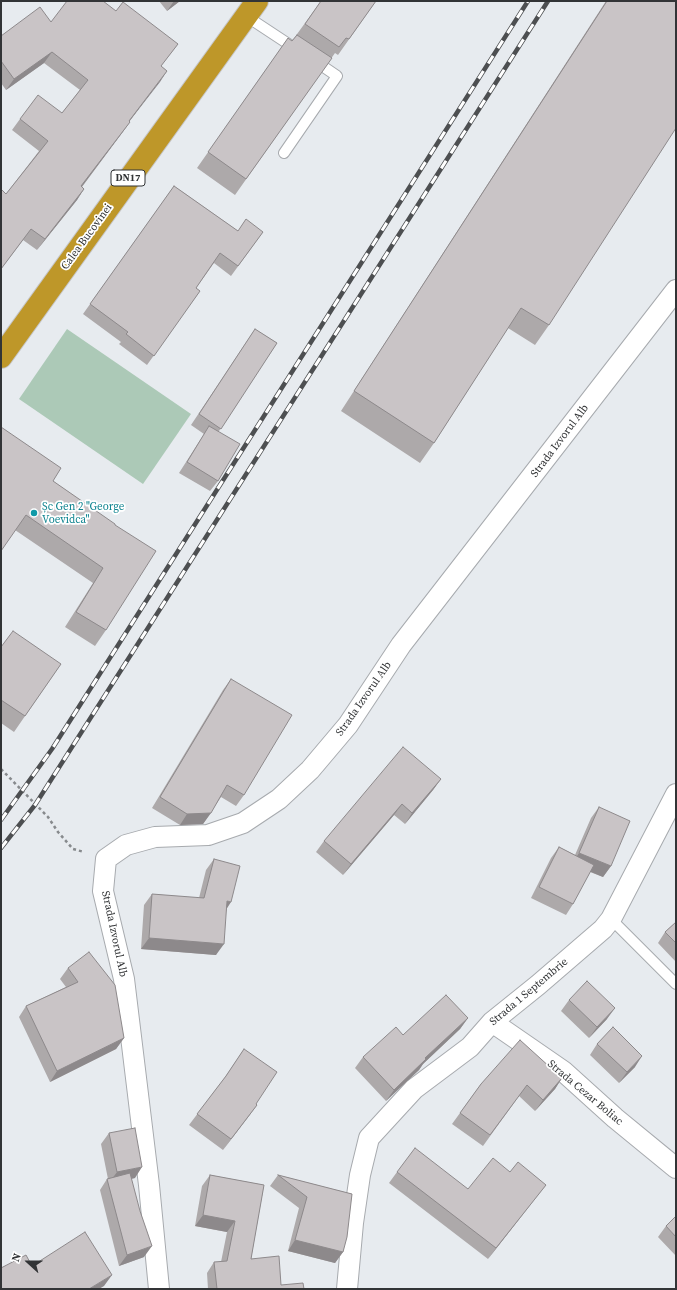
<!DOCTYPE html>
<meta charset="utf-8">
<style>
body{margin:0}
#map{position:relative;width:677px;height:1290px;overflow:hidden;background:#e7ebef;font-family:"Source Serif 4",serif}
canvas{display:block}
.frame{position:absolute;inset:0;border:2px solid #323436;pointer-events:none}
.north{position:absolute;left:8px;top:1242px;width:40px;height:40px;-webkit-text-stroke:3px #fff;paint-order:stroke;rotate:291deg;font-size:11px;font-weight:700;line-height:16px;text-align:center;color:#323436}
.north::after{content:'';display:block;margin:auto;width:14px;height:18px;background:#323436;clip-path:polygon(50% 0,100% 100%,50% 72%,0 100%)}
</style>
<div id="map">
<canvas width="677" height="1290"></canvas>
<div class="frame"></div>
<div class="north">N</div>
</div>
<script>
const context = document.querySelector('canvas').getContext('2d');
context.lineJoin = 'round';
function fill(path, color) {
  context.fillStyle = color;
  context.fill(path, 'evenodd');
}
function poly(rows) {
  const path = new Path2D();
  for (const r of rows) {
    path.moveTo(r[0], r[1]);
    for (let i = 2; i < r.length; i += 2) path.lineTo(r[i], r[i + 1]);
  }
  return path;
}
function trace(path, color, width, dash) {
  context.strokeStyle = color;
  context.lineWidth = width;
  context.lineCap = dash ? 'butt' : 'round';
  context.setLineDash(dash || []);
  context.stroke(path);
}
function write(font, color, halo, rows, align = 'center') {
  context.font = font + ' "Source Serif 4",serif';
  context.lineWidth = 3.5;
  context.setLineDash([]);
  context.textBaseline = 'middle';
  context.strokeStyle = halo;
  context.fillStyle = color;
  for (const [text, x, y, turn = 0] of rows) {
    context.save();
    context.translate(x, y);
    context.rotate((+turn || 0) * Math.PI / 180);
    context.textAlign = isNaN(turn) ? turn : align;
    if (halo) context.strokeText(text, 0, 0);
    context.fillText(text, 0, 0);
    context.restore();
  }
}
fill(poly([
 [67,329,191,414,143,484,19,399]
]), '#acc9b7');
const lane = poly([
 [246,16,296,49],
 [284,153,337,76,315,61],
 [611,919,676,984]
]);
const street = poly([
 [492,1022,563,1071,615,1118,676,1168],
 [159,1289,149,1185,124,979,103,891,106,859,126,845,155,837,208,835,243,823,279,799,310,770,348,725,401,645,676,290],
 [347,1289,353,1223,360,1175,369,1138,414,1089,470,1047,492,1022,538,985,603,929,611,919,676,794]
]);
const highway = poly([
 [1,357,257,1]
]);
trace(lane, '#a7aaae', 12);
trace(street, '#a7aaae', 22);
trace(highway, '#c6c6c7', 24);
trace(poly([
 [1,769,48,817,58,832,73,849,84,852]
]), '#878a8d', 2.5, [3, 3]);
trace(lane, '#fff', 10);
trace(street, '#fff', 20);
trace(highway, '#be9729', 22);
const rail = poly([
 [1,820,52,749,528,1],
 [1,848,35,805,548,1]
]);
trace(rail, '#4d4f51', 4.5);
trace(rail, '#fff', 3, [9]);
fill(poly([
 [159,1,180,1,167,11],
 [321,1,376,1,338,55,335,53,235,195,197,168,288,38,292,41],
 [606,1,676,1,549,325,535,345,508,328,434,443,420,463,341,411],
 [116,11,178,44,161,66,167,71,129,122,130,122,122,133,82,187,84,189,77,200,37,250,23,240,1,269,1,189,6,194,39,151,12,130,20,119,62,113,80,90,44,63,6,90,1,83,1,36,51,22],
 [174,186,238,231,263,232,231,276,214,263,196,288,200,291,147,365,119,344,121,342,83,314],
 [255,329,277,343,219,431,218,481,210,491,179,473,204,434,191,425],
 [1,427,53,481,115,525,106,630,95,646,65,627,93,583,15,530],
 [1,647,61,664,14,732,1,723],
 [231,679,244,795,236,806,221,797,203,824,180,825,152,808,223,690],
 [441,779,433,790,405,824,394,815,343,875,316,852,324,841],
 [599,807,611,866,603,877,590,872,573,904,566,915,531,898,551,858,559,847,575,855,591,818],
 [214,859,227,908,216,955,141,949,144,905,152,894,199,898,206,870],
 [676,922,676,962,658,943,665,932],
 [68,968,124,1038,116,1049,50,1082,19,1017,26,1006,66,987,60,979],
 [569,1000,607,1019,589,1038,561,1011],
 [468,1018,460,1029,423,1064,419,1070,386,1101,355,1068,363,1057,403,1035],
 [597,1044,635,1067,619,1083,590,1055],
 [244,1049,256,1104,257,1105,223,1150,189,1125,223,1080],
 [562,1078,555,1089,535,1111,519,1096,483,1146,452,1124,481,1084],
 [109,1133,135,1178,131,1179,144,1257,119,1266,100,1190,107,1179,108,1179,101,1144],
 [397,1172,468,1189,510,1172,546,1185,538,1195,488,1259,389,1183],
 [210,1175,264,1185,251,1259,281,1285,304,1289,208,1289,207,1273,214,1262,221,1262,227,1232,195,1226,202,1186],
 [278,1175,352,1194,343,1252,335,1263,288,1251,299,1208,270,1186],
 [676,1216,676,1256,658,1237,666,1226]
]), '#ada9aa');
fill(poly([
 [174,1,180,1,167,11],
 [52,52,44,63,6,90,14,79],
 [167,71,160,82,121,132,129,121],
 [130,122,122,133,74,197,81,186],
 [84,189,77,200,37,250,45,239],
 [441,779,433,790,405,824,412,813],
 [402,804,394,815,343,875,351,864],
 [211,813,203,824,180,825,187,814],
 [579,853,611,866,603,877,572,864],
 [227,901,231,902,224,913],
 [149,938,224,944,216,955,141,949],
 [615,1008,607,1019,589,1038,597,1027],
 [468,1018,460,1029,423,1064,419,1070,386,1101,394,1090,425,1058],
 [124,1038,116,1049,50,1082,57,1071],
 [642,1056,635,1067,619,1083,627,1072],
 [562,1078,555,1089,535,1111,543,1100],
 [257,1105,249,1116,223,1150,231,1139],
 [142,1167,135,1178,109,1183,117,1172],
 [546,1185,538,1195,488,1259,496,1248],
 [203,1215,235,1221,227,1232,195,1226],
 [295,1240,343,1252,335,1263,288,1251],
 [152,1246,144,1257,119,1266,127,1255],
 [112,1275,104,1286,99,1289,89,1289]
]), '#8d898b');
const building = poly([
 [67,1,103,1,116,11,123,2,178,44,161,66,167,71,129,121,130,122,81,186,84,189,45,239,31,229,1,269,1,189,6,194,48,141,20,119,38,95,62,113,88,80,52,52,14,79,1,61,1,36,40,7,51,22,67,1],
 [321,1,376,1,349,39,346,38,339,47,305,24,321,1],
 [607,1,676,1,676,128,549,325,521,308,434,443,354,391,607,1],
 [297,35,332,58,246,179,208,152,288,38,292,41,297,35],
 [174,186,238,231,246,219,263,232,238,266,220,253,196,288,200,291,154,356,126,334,128,332,90,304,174,186],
 [255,329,277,343,221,429,199,414,255,329],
 [209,426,240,444,218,481,187,462,209,426],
 [1,427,61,468,53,481,115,524,115,525,156,551,106,630,76,612,103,568,26,515,1,551,1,427],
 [13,631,61,664,25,716,1,700,1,647,13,631],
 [231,679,292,715,244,795,227,785,211,813,187,814,160,797,231,679],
 [403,747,441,779,412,813,402,804,351,864,324,841,403,747],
 [599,807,630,821,611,866,579,853,599,807],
 [559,847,594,865,573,904,539,887,559,847],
 [214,859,240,866,231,902,227,901,224,944,149,938,152,894,204,898,214,859],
 [676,922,676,943,665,932,676,922],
 [89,952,115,985,124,1038,57,1071,26,1006,78,982,68,968,89,952],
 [587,981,615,1008,597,1027,569,1000,587,981],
 [446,995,468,1018,425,1058,426,1059,394,1090,363,1057,396,1027,403,1035,446,995],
 [613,1027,642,1056,627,1072,597,1044,613,1027],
 [520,1040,562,1078,543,1100,527,1085,490,1135,460,1113,481,1084,520,1040],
 [244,1049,277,1072,256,1104,257,1105,231,1139,197,1114,226,1076,244,1049],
 [135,1128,142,1167,117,1172,109,1133,135,1128],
 [415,1148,468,1189,493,1158,510,1172,518,1162,546,1185,496,1248,397,1172,415,1148],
 [130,1173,140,1211,152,1246,127,1255,107,1179,130,1173],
 [210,1175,264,1185,251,1259,279,1256,281,1285,303,1283,304,1289,217,1289,214,1262,227,1261,235,1221,203,1215,210,1175],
 [278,1175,352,1194,347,1237,343,1252,295,1240,307,1197,278,1175],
 [676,1216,676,1237,666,1226,676,1216],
 [85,1232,112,1275,89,1289,1,1289,1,1268,26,1255,32,1266,85,1232]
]);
fill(building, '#c9c4c6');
trace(building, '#8d898b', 1);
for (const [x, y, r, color] of [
 [34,513,4,"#0f9aa8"]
]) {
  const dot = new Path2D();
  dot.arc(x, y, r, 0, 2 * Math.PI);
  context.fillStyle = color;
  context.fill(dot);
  trace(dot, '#fff', 1.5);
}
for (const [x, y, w] of [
 [128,178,34]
]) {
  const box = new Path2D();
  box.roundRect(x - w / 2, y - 8, w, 16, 3);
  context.fillStyle = '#fff';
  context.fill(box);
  trace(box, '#323436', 1);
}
write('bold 10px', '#323436', null, [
 ["DN17",128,178]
]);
write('11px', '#323436', '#fff', [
 ["Calea Bucovinei",87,237,-54],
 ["Strada Izvorul Alb",560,441,-53],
 ["Strada Izvorul Alb",364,699,-55],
 ["Strada Izvorul Alb",114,934,78],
 ["Strada 1 Septembrie",529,992,-40],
 ["Strada Cezar Boliac",585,1093,40]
]);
write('11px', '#0d838f', '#fff', [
 ["Șc Gen 2 \"George",42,507],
 ["Voevidca\"",42,520]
], 'left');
</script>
